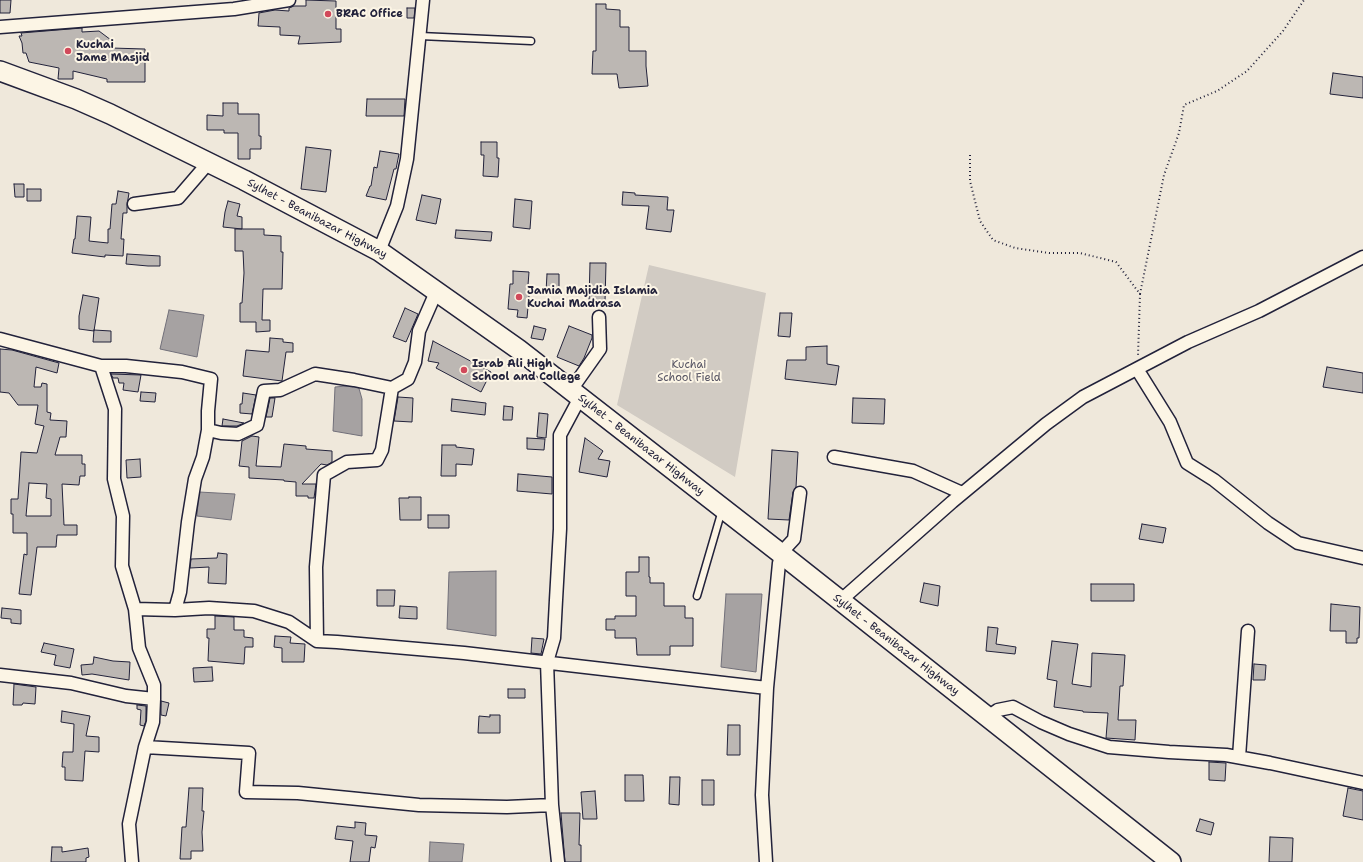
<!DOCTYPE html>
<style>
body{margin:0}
canvas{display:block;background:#efe8db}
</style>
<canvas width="1363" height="862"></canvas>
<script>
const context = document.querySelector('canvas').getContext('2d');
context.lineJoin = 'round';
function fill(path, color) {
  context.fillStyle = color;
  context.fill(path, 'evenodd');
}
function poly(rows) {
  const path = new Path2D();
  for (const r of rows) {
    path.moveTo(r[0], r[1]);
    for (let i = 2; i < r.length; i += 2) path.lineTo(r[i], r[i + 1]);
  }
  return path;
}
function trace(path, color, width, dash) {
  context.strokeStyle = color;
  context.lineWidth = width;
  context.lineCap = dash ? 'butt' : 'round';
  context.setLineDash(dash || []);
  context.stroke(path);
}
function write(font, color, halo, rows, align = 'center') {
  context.font = font + ' "Shantell Sans",sans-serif';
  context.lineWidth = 4;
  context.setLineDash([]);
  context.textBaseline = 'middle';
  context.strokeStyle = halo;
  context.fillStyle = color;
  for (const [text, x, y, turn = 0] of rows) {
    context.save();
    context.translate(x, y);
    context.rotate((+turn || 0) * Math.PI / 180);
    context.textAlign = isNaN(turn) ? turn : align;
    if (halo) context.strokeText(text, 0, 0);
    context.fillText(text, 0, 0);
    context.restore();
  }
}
fill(poly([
 [649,265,766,293,735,477,617,405]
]), '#d1cbc3');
const water = poly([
 [169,310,204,315,197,357,160,349,169,310],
 [358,385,362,399,362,436,333,431,335,387,358,385],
 [199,492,235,494,231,520,197,516,199,492],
 [496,571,496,636,447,629,449,572,496,571],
 [726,594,762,594,756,672,721,667,726,594],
 [430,842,464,844,462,862,429,862,430,842]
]);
fill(water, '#a6a2a2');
trace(water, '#716f79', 1);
const building = poly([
 [0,0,11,0,10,13,0,13,0,0],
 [306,0,336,1,336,29,341,29,341,42,298,44,300,36,280,35,280,27,258,26,259,13,275,10,289,11,289,8,294,6,306,6,306,0],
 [596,4,606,4,606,9,620,10,620,27,629,27,629,51,646,51,646,66,648,86,619,88,617,74,592,74,593,51,596,51,596,4],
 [407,8,415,8,414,18,407,18,407,8],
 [82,28,82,32,99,31,111,40,111,48,145,49,145,82,107,82,107,79,73,71,73,79,58,79,59,68,29,62,26,53,23,53,22,43,19,36,22,36,21,33,82,28],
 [1333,73,1363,77,1363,98,1330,94,1333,73],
 [367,99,405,99,404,116,366,116,367,99],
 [223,103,238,103,238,114,259,114,259,136,261,136,261,149,250,149,250,159,238,159,238,133,224,133,224,130,207,130,207,115,223,116,223,103],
 [481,142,497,142,497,158,499,158,498,177,483,176,484,155,481,155,481,142],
 [306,147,331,150,326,192,301,189,306,147],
 [380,151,399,154,396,169,394,169,386,200,366,196,370,186,371,186,374,167,377,168,380,151],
 [14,184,24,184,24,197,15,197,14,184],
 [27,189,41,189,41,201,27,201,27,189],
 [118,191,129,193,127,205,127,213,123,213,121,239,124,239,123,256,105,255,105,257,72,253,74,239,75,239,77,216,91,217,89,241,108,243,108,229,110,229,112,204,116,204,118,191],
 [623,192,635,193,635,195,668,197,667,210,674,210,671,232,646,229,649,206,622,205,623,192],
 [422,195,441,199,436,224,416,220,422,195],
 [515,199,532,201,530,229,513,227,515,199],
 [228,201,240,204,237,216,242,217,242,229,223,227,225,212,228,201],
 [235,229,264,229,264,235,281,236,281,252,283,252,282,289,263,289,263,290,262,320,270,320,270,331,256,332,256,322,240,322,240,303,242,303,244,273,243,251,235,251,235,229],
 [456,230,492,232,491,241,455,238,456,230],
 [127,254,160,256,160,266,148,266,126,264,127,254],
 [590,263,606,263,605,302,589,302,590,263],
 [513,271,529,272,528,285,530,285,527,318,517,317,518,310,508,309,510,284,513,284,513,271],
 [547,274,559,274,559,292,546,292,547,274],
 [83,295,99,298,94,331,79,329,79,316,83,295],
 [405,308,418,314,406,342,393,337,405,308],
 [780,313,792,313,790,337,778,336,780,313],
 [534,326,546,329,543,340,531,338,534,326],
 [569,326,592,335,592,338,584,358,579,366,557,357,569,326],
 [94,330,111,331,111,342,93,342,94,330],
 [270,338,283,339,283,342,293,343,293,352,286,352,282,381,243,376,246,350,269,352,270,338],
 [433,341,491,372,481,392,436,368,439,363,428,361,433,341],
 [827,346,827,364,839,366,836,385,785,379,787,360,806,360,806,347,827,346],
 [0,349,12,350,59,363,57,373,36,367,34,387,41,387,42,383,47,384,47,412,51,413,50,420,67,421,66,437,60,437,55,455,82,455,82,464,85,464,85,476,80,476,79,485,62,484,64,525,77,525,77,535,57,535,56,547,37,547,31,595,19,594,24,554,27,555,27,533,13,533,13,514,11,514,11,499,18,499,21,452,37,453,44,426,35,424,38,405,18,405,9,393,0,392,0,349],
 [29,483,47,484,46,498,51,499,51,516,26,516,29,483],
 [1327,367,1363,373,1363,393,1323,387,1327,367],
 [111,374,141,375,138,392,123,390,124,383,119,383,118,378,113,378,111,374],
 [141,392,156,393,155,402,140,401,141,392],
 [243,393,256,395,252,414,240,413,240,404,242,404,243,393],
 [398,397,413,398,412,422,394,421,398,397],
 [270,398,275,398,272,417,266,417,270,398],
 [853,398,885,399,884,424,852,423,853,398],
 [452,399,486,403,485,415,451,411,452,399],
 [504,406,513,407,512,420,503,420,504,406],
 [539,413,548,414,546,438,537,437,539,413],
 [223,419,244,423,237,426,222,426,223,419],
 [252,436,259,437,256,466,281,467,284,444,306,446,306,449,332,451,332,462,327,465,321,464,302,484,316,484,314,498,308,498,308,496,296,496,296,482,284,481,284,480,249,478,249,467,239,466,240,459,242,441,252,436],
 [527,438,545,439,544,450,527,449,527,438],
 [585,438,603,451,598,459,610,461,607,477,579,472,585,438],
 [442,445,456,445,456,447,474,449,472,465,456,464,456,476,441,476,442,445],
 [772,450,798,452,796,487,793,492,789,520,768,519,772,450],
 [140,459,141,477,127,478,126,460,140,459],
 [518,474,552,477,552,494,517,491,518,474],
 [409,497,421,497,421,520,400,520,399,498,409,498,409,497],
 [428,515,449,515,449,528,428,528,428,515],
 [1142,524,1166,528,1163,543,1139,539,1142,524],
 [218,553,227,554,226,584,208,583,209,567,190,568,191,559,217,558,218,553],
 [639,557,649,557,649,577,650,577,650,583,664,583,664,606,685,606,685,618,693,618,693,646,670,646,670,655,637,655,636,638,615,638,615,630,606,630,606,619,615,619,615,616,636,616,636,596,626,596,626,572,639,572,639,557],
 [924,583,940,586,938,606,920,602,924,583],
 [1091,584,1134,584,1134,601,1091,601,1091,584],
 [377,590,395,590,394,606,377,606,377,590],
 [1331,604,1360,607,1359,638,1357,638,1357,643,1346,643,1346,631,1330,631,1331,604],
 [400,606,417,607,417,619,399,618,400,606],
 [2,608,21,610,21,624,11,623,11,619,1,618,2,608],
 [215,616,234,617,234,630,244,630,244,637,253,638,253,647,245,647,244,664,208,661,209,638,207,638,207,629,215,629,215,616],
 [988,627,998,628,996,644,1016,647,1015,654,986,651,988,627],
 [275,636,291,637,290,643,305,644,304,662,282,662,282,648,274,647,275,636],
 [532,638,544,639,541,654,531,653,532,638],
 [1052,641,1078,644,1072,684,1091,687,1092,653,1125,655,1123,686,1120,686,1118,720,1136,720,1135,740,1106,738,1108,713,1083,712,1083,711,1054,707,1057,681,1047,679,1052,641],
 [44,643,74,649,70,668,54,665,56,655,41,652,44,643],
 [94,657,113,661,130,662,129,680,92,674,82,675,81,665,93,664,94,657],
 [1254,664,1266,665,1265,680,1253,680,1254,664],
 [212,667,213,681,194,682,193,668,212,667],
 [14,684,36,687,35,704,23,703,22,705,13,705,14,684],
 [508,689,525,689,525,698,508,698,508,689],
 [161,701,169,703,166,716,161,715,161,701],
 [137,705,146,706,146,721,144,726,140,725,141,710,137,709,137,705],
 [62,711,90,716,86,736,99,737,99,752,85,751,83,781,65,780,65,767,62,767,63,752,73,752,74,724,61,722,62,711],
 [490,715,500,715,500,733,478,733,479,716,490,717,490,715],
 [728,725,740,725,740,755,727,755,728,725],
 [1209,762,1226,763,1225,781,1209,780,1209,762],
 [625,775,643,775,644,801,625,801,625,775],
 [670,777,680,777,679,805,669,804,670,777],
 [702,780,714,780,714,805,702,805,702,780],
 [189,788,203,788,202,811,204,811,202,832,203,851,191,851,191,859,180,859,182,827,186,827,189,788],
 [1348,788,1363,791,1363,820,1343,816,1348,788],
 [595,791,597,819,583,819,581,792,595,791],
 [561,813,580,813,579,845,581,845,581,862,565,862,561,813],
 [1200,819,1214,823,1211,835,1196,831,1200,819],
 [355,822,366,823,365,835,377,836,375,848,371,847,369,862,350,862,353,841,335,839,337,826,355,828,355,822],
 [1270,837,1293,838,1292,862,1269,862,1270,837],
 [52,847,62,847,62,852,88,848,89,857,86,858,86,862,51,862,52,847]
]);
fill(building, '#bcb7b3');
trace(building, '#22223b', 1);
const lane = poly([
 [420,36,531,41],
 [697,596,720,517]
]);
const street = poly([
 [0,27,234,9,289,0],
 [134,204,178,198,203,169],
 [379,251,397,206,407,159,423,0],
 [0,339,101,366,115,409,114,479,123,516,122,566,135,609,139,648,154,685,154,699],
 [101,366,126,366,182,372,211,379,208,411,208,430,203,457,195,479,188,522,180,592,175,610],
 [1137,369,1170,422,1187,463,1214,480,1268,523,1298,543,1363,558],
 [571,390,600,349,599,317],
 [208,430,221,433,238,434,257,425,264,391,280,390,315,374,354,380,392,388],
 [834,457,913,471,962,493],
 [781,553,794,539,800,493],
 [840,601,952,502,1046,424,1083,397,1188,342,1259,311,1363,257],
 [135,609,175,610,209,608,254,611,289,622,317,641,337,642,464,653,767,688],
 [317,641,316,567,324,475,347,462,377,460,382,450,392,388,408,379,415,362,419,331,433,299],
 [0,675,71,683,126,696,154,699,153,722,145,747,129,824,132,862],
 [988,717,998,710,1013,707,1041,722,1069,734,1109,747,1169,752,1226,755,1270,763,1363,783],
 [145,747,249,753,246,792,298,793,419,805,507,807,552,805],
 [1239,757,1248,631],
 [558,862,552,805,547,662,554,638,556,600,560,529,560,435,576,405],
 [766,862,762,795,767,688,779,563]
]);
const primary = poly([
 [0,71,76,99,110,114,244,180,379,251,518,349,784,556,1171,862]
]);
trace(lane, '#22223b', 9);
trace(street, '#22223b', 15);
trace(primary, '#22223b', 22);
trace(poly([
 [970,155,970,181,980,221,993,240,1015,248,1049,253,1080,253,1116,262,1140,294,1138,356],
 [1140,294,1164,175,1179,133,1184,105,1217,91,1247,71,1283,31,1304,0]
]), '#22223b', 2, [1, 3]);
trace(lane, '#fcf5e5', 6);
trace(street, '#fcf5e5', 12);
trace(primary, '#fcf5e5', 19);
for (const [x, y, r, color] of [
 [328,14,4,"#d1495b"],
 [68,51,4,"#d1495b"],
 [519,297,4,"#d1495b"],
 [464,370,4,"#d1495b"]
]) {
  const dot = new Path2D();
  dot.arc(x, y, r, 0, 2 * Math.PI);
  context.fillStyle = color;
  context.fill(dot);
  trace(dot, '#fcf5e5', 1.5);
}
write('bold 11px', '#22223b', '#fcf5e5', [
 ["BRAC Office",336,14],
 ["Kuchai",76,45],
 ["Jame Masjid",76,58],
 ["Jamia Majidia Islamia",527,291],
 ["Kuchai Madrasa",527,304],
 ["Israb Ali High",472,364],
 ["School and College",472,377]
], 'left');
write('11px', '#22223b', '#fcf5e5', [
 ["Sylhet - Beanibazar Highway",317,219,28],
 ["Sylhet - Beanibazar Highway",641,445,38],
 ["Sylhet - Beanibazar Highway",896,645,38]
]);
write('11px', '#575564', '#fcf5e5', [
 ["Kuchai",689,365],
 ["School Field",689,378]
]);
</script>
